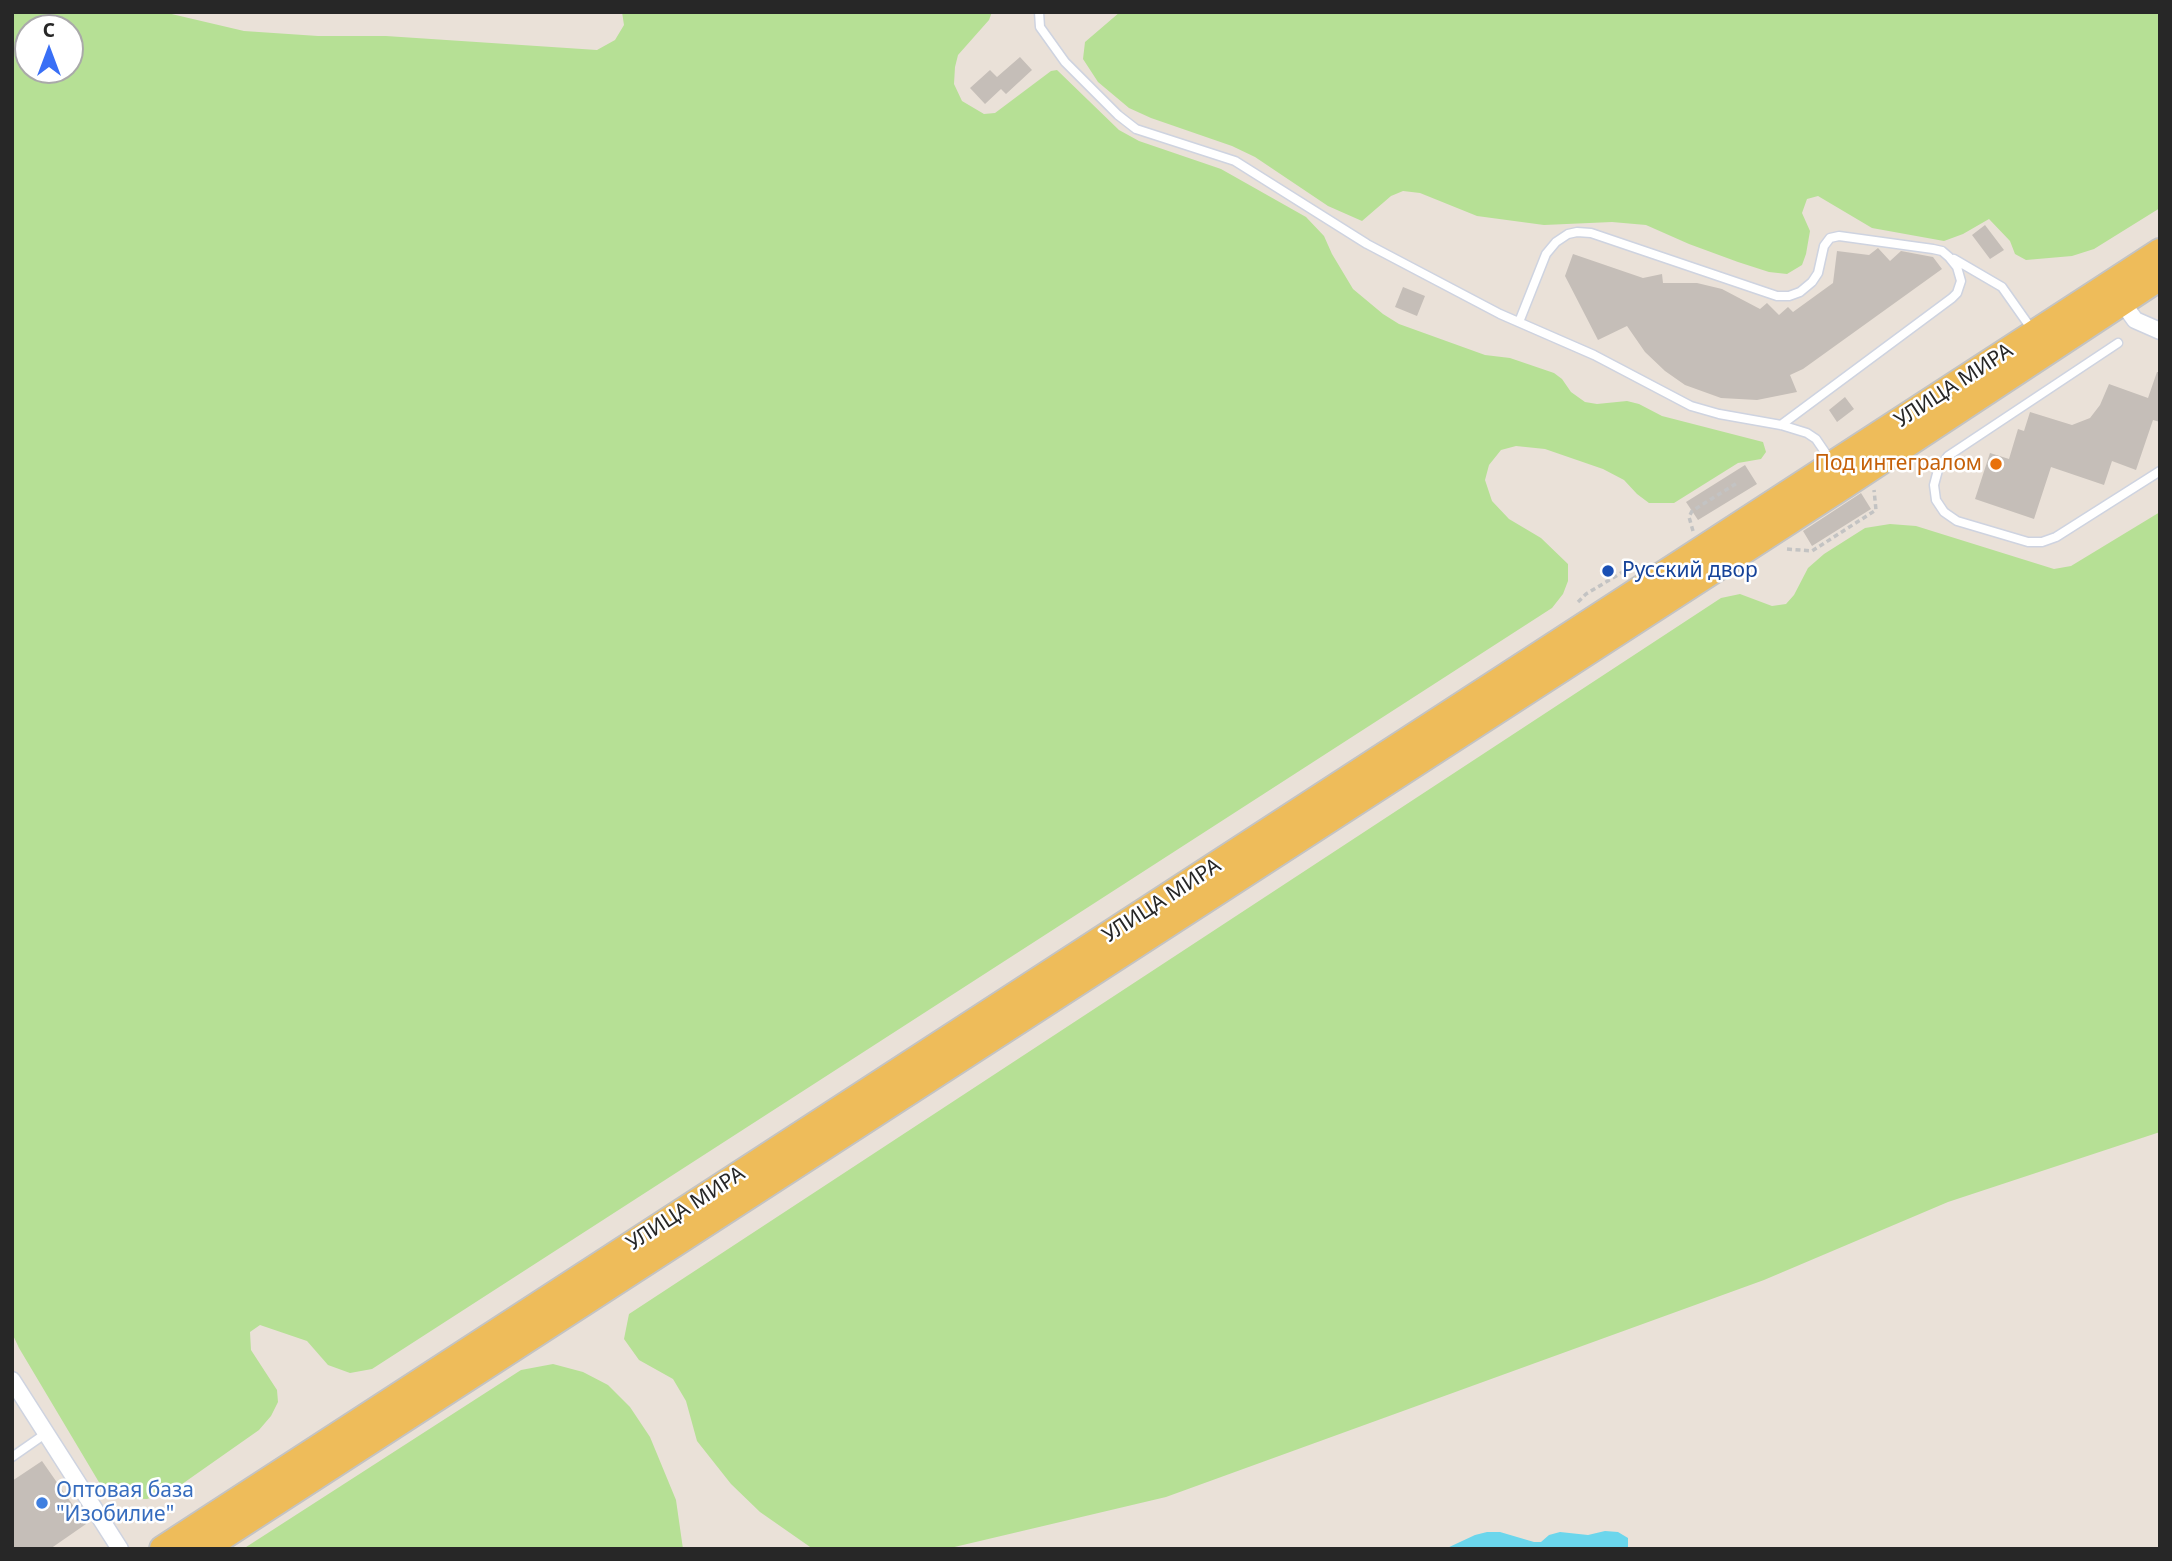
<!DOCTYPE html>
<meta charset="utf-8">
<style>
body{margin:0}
#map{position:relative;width:2172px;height:1561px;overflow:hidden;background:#eae1d8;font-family:"Noto Sans",sans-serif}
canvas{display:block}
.frame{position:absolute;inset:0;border:14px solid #272727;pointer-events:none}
.north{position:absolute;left:14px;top:14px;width:70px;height:70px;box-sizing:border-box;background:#fff;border:2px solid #a9a9a9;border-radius:50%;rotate:0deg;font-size:19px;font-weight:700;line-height:28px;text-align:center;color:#272727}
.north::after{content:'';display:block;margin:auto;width:24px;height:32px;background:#396ff6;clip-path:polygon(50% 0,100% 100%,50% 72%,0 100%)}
</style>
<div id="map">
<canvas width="2172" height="1561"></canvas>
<div class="frame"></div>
<div class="north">С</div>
</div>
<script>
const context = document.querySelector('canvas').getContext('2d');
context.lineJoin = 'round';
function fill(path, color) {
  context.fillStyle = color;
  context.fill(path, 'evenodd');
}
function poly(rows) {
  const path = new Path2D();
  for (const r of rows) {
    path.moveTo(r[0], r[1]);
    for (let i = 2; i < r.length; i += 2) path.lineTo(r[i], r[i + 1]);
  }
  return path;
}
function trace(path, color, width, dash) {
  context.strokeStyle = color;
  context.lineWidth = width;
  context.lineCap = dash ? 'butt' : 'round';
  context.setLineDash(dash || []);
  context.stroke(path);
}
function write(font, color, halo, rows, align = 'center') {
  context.font = font + ' "Noto Sans",sans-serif';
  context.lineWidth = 5;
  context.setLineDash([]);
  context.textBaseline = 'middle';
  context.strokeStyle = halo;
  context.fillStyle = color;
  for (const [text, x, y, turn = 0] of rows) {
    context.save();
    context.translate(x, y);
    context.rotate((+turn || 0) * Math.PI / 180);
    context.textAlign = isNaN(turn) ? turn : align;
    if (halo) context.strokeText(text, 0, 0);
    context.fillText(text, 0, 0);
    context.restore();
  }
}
fill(poly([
 [12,12,163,12,244,31,318,36,386,36,597,50,615,40,624,25,622,12,992,12,989,20,958,55,955,67,954,84,962,101,984,114,995,113,1051,71,1057,70,1119,130,1139,141,1221,169,1306,217,1324,236,1332,254,1353,289,1383,314,1399,324,1485,355,1510,358,1554,373,1562,379,1571,392,1585,402,1597,404,1627,401,1639,404,1662,416,1763,442,1766,452,1761,459,1738,463,1674,503,1649,503,1637,494,1624,480,1603,469,1545,449,1516,446,1501,450,1489,465,1485,480,1492,501,1509,519,1541,538,1568,564,1568,581,1563,594,1552,608,372,1369,350,1373,328,1365,307,1341,260,1325,250,1332,251,1350,277,1390,278,1402,271,1416,259,1430,175,1489,147,1499,125,1498,103,1489,19,1348,12,1333],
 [28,28,70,28,70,70,28,70],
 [1120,12,2160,12,2160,208,2094,249,2072,256,2026,260,2015,254,2010,241,1989,219,1963,234,1944,241,1872,228,1818,196,1807,199,1802,213,1810,231,1806,254,1802,265,1787,274,1769,272,1738,262,1689,244,1646,225,1612,222,1544,225,1477,216,1420,193,1403,191,1391,196,1362,221,1328,206,1255,157,1232,146,1151,118,1129,108,1098,82,1083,59,1085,42],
 [2160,512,2160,1132,1948,1202,1764,1280,1166,1497,946,1549,813,1549,760,1512,731,1484,697,1441,686,1401,673,1379,639,1360,624,1339,629,1314,1721,598,1740,594,1772,606,1786,604,1794,595,1808,568,1824,554,1865,528,1890,524,1916,526,2054,569,2071,566],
 [553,1364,583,1372,608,1385,630,1407,650,1437,676,1500,683,1549,243,1549,521,1370]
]), '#b6e095');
fill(poly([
 [1605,1531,1618,1532,1628,1538,1628,1549,1445,1549,1475,1535,1487,1532,1500,1532,1534,1542,1541,1542,1549,1535,1560,1532,1588,1535]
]), '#6bd6ec');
fill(poly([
 [1020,57,1032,70,1006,94,1001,89,985,104,970,88,990,70,997,77],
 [1985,225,2004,250,1990,259,1972,235],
 [1878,248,1890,261,1901,251,1933,257,1942,269,1803,369,1790,375,1797,392,1757,400,1721,398,1685,385,1665,371,1645,352,1627,326,1598,340,1565,276,1573,254,1643,278,1662,274,1663,283,1697,283,1722,289,1760,309,1767,303,1779,315,1788,307,1793,312,1833,283,1837,251,1869,255],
 [1403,287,1425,296,1417,316,1395,307],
 [2157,372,2160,372,2160,422,2153,420,2136,470,2112,461,2104,485,2051,467,2034,519,1975,499,1990,453,2009,459,2018,429,2024,431,2030,412,2072,425,2090,418,2100,405,2109,384,2148,398],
 [1845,397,1854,409,1837,422,1829,410],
 [1745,465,1757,484,1698,520,1686,502],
 [1861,493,1871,509,1812,546,1803,531],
 [42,1461,86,1524,50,1549,12,1549,12,1481]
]), '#c5beb8');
const service = poly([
 [1039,12,1040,27,1065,62,1118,115,1136,129,1235,161,1367,244,1500,314,1594,355,1691,406,1719,414,1781,425,1807,433,1816,439,1831,461],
 [1954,259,2002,287,2033,331],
 [1519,322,1546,254,1556,242,1568,234,1577,232,1591,233,1777,296,1789,296,1800,292,1812,282,1818,273,1824,246,1830,238,1839,236,1933,249,1942,251,1949,257,1957,267,1961,281,1957,293,1952,298,1781,425],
 [2118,343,1948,456,1938,470,1934,485,1936,500,1944,512,1957,521,2028,542,2042,542,2056,537,2160,471],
 [12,1457,45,1434]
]);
const minor = poly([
 [2122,302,2135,320,2160,331],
 [12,1380,120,1549]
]);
const primary = poly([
 [163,1549,2160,252],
 [203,1549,1846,484,2160,277]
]);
trace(service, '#ced3e0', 11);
trace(minor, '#ced3e0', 19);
trace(primary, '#c3c3c3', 30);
trace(poly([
 [1693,531,1689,517,1692,511,1737,483],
 [1787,549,1812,551,1876,510,1874,490],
 [1578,602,1586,594,1636,564]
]), '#c3c3c3', 3.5, [5, 3.5]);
trace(service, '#fff', 8);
trace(minor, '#fff', 16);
trace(primary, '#eebc5a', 26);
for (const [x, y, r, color] of [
 [1996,464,7,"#e8710a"],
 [1608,571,7,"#1a4fb4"],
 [42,1503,7,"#3f7fe0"]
]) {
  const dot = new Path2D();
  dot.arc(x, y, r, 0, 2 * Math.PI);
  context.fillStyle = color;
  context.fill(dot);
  trace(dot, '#fff', 2.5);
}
write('21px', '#272727', '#fff', [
 ["УЛИЦА МИРА",1954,386,-33],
 ["УЛИЦА МИРА",1162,901,-33],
 ["УЛИЦА МИРА",686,1209,-33]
]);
write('21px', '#c56008', '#fff', [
 ["Под интегралом",1982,464]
], 'right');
write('21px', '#164399', '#fff', [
 ["Русский двор",1622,571]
], 'left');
write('21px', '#366cbe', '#fff', [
 ["Оптовая база",56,1491],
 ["\"Изобилие\"",56,1515]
], 'left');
</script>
